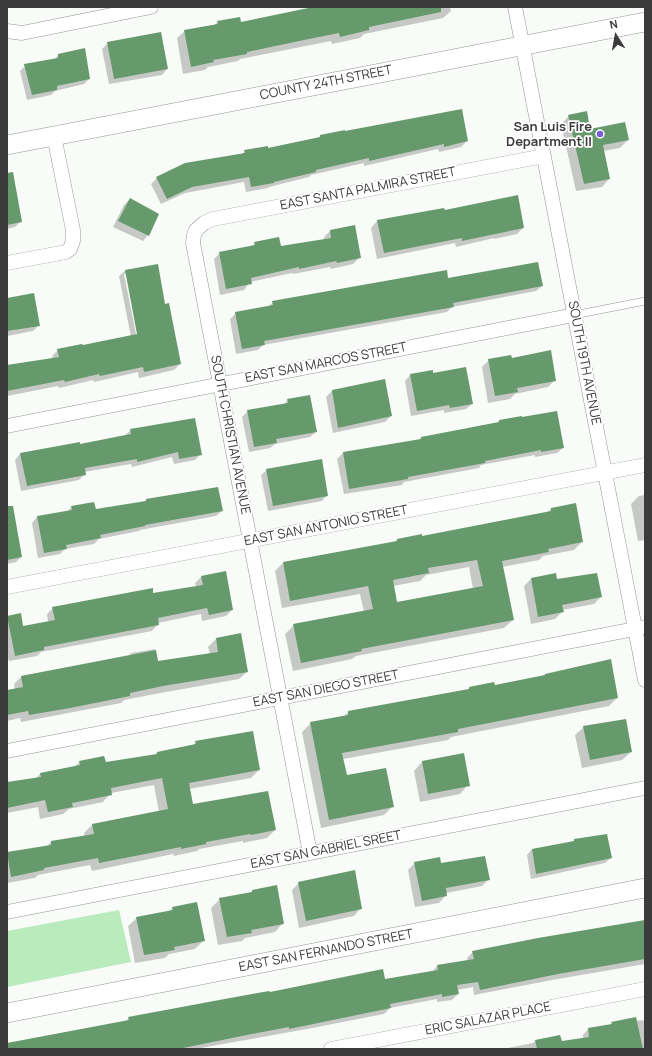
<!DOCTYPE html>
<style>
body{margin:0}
#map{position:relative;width:652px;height:1056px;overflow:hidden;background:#f8fbf8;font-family:Manrope,sans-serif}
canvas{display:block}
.frame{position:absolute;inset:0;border:8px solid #3a3b3a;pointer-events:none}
.north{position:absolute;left:596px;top:16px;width:40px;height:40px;-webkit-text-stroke:3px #fff;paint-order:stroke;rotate:349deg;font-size:11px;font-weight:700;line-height:16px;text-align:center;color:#3a3b3a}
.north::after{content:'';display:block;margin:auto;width:14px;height:18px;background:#3a3b3a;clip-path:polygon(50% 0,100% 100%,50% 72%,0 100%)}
</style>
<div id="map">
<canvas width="652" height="1056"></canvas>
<div class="frame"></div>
<div class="north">N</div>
</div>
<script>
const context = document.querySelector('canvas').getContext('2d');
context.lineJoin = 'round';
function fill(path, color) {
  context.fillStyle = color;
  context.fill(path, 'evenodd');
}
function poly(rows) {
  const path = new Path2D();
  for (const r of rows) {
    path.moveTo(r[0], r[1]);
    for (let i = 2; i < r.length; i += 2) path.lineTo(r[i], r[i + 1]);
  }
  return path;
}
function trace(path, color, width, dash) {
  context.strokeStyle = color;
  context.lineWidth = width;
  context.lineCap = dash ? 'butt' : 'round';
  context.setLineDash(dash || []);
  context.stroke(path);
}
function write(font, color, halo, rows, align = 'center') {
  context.font = font + ' Manrope,sans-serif';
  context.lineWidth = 3.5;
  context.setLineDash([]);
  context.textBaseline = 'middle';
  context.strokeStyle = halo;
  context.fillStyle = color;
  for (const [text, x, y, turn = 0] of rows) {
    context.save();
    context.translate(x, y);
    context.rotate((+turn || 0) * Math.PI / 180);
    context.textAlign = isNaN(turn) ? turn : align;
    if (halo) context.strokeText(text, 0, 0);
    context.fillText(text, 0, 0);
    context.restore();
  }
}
fill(poly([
 [119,910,131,962,7,987,7,931]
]), '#b9ebbd');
fill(poly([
 [317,7,450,7,451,11,443,18,364,34,360,38,332,44,331,41,240,59,238,61,208,67,205,70,183,74,177,38,185,31,214,25,218,22,240,23],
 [108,43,167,69,162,75,109,84,102,49],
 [58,55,89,79,84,84,55,91,51,95,27,100,20,71,26,65,54,60],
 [569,116,590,130,628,140,620,148,603,151,609,179,602,187,576,191,561,124],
 [344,132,467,141,461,147,439,152,438,149,364,166,364,163,311,175,309,177,269,187,268,188,246,192,244,182,185,193,161,204,151,184,157,178,185,164,241,155,245,151,267,149,317,139,320,136],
 [7,192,21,221,15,227,7,229],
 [130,199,148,235,143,241,113,227,124,205],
 [444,210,444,211,523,228,517,234,494,239,494,238,456,247,455,243,377,259,371,228,377,221],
 [330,231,360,257,353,264,331,269,330,267,293,274,292,273,250,282,244,290,220,295,214,259,220,253,252,246,255,243,280,247,324,240,324,237],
 [125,271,165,305,180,364,174,370,139,378,138,372,94,382,93,380,59,388,58,386,7,396,7,366,53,359,52,356,58,350,82,347,131,337,119,276],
 [124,274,127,274,139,339,137,339],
 [448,279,542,286,536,291,452,307,447,312,263,345,258,350,236,354,230,319,236,313,268,307,273,302],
 [7,299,39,325,33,331,7,336],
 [511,359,555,380,548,387,515,394,510,399,488,403,482,367,489,360],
 [433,374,472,404,466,409,444,413,444,410,411,416,405,381,410,375],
 [384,381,391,416,385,422,333,433,326,397,332,391],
 [288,400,316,432,310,437,275,444,270,448,249,452,242,417,248,411,283,405],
 [499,421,563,448,557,453,535,457,535,455,481,465,479,468,404,482,402,485,344,494,337,459,343,453,419,440,421,438,497,423],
 [131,430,201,454,195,460,174,464,172,457,132,467,131,464,84,472,85,474,79,480,21,491,15,460,20,454,79,443,79,445,125,435],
 [267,470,327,495,322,501,268,511,261,475],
 [645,495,645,540,638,541,631,504,639,496],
 [146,500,222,511,216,516,140,530,139,531,99,539,94,544,65,549,60,554,38,558,32,523,37,517,66,512,72,507,95,511,144,503],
 [551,509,582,542,574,550,543,556,539,560,502,567,513,620,504,628,356,656,352,659,293,671,285,634,294,625,364,612,360,594,282,608,275,571,283,563,394,543,397,540,421,537,547,513],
 [469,567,473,589,397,603,393,586,420,581,426,575],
 [7,523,21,557,16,562,7,564],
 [201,577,232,610,226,616,202,621,201,614,158,623,158,624,152,631,41,652,37,656,9,661,8,658,7,659,7,617,20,614,23,627,48,622,47,614,53,608,196,587,195,583],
 [531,579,556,581,601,597,594,604,562,610,562,612,555,619,531,624,524,586],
 [216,639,247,672,239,679,155,694,124,700,121,703,21,722,20,718,7,721,7,691,15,690,14,684,22,676,128,657,131,653,155,649,158,662,210,654,208,647],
 [545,674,617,698,609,706,451,737,448,740,343,759,346,777,392,807,384,815,321,828,302,732,311,723,344,717,348,712,467,690,470,688,494,686,543,677],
 [584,727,631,752,622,760,582,768,575,735],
 [196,742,259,770,251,778,189,789,192,805,275,830,267,838,243,843,243,841,199,849,197,851,174,856,173,854,92,871,90,865,38,875,35,878,7,883,7,853,47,846,51,842,85,837,84,833,92,825,159,812,154,785,111,793,103,802,69,809,63,814,40,819,38,807,7,813,7,783,36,778,41,773,74,767,80,762,105,763,154,756,157,753,192,746],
 [422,762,468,785,460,794,420,802,414,771],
 [574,840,611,858,605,863,531,879,527,855,532,849,573,842],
 [415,863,440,864,489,879,482,886,446,893,446,895,439,903,415,907,408,870],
 [299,883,361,908,354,916,299,928,292,890],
 [252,891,283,923,275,932,245,938,242,941,218,945,211,908,220,899,249,894],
 [173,908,204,940,195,949,169,954,165,958,135,963,128,926,137,918,169,911],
 [645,921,645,964,552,980,474,995,473,987,457,990,458,994,452,1000,437,1002,437,999,390,1008,384,1014,307,1029,195,1049,7,1049,7,1044,125,1022,129,1018,269,993,384,980,432,972,437,966,468,961,467,958,473,952],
 [645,1020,645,1049,503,1049,533,1043,536,1040,561,1042,583,1039,583,1035,588,1029,608,1026,612,1023]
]), '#0003');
fill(poly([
 [313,7,441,7,441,12,369,27,369,30,340,37,339,33,304,40,247,52,247,54,213,60,214,62,191,67,184,30,218,24,217,21,240,17,241,22],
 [161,32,168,69,114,79,107,42],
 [85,48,90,79,57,86,57,90,32,95,24,64,58,58,58,54],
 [462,109,468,141,444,147,444,144,369,161,369,158,316,170,316,172,274,182,274,183,251,187,249,177,192,187,167,199,156,177,185,163,245,153,244,150,268,146,268,148,320,137,320,135,345,130,345,131],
 [587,111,590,129,625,122,629,140,603,145,610,179,584,184,568,115],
 [13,172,22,222,7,225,7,173],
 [518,195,524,228,462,241,462,238,384,253,377,220,444,208,445,210],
 [130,198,159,214,149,236,118,221],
 [355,225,361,258,337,263,336,261,299,269,299,267,251,278,252,284,226,289,219,252,255,245,254,242,279,237,281,246,331,238,330,230],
 [538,262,543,286,453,303,454,307,264,341,265,345,242,349,235,312,273,305,272,301,447,270,448,278],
 [158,264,165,304,169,303,181,364,144,372,143,367,100,376,99,374,65,382,64,380,7,391,7,365,59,357,57,349,82,344,83,345,137,334,125,270],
 [34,293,40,326,7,331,7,298],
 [551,350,556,381,517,388,518,392,495,396,488,359,511,355,512,358],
 [466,367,473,404,450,408,449,405,417,411,410,374,433,370,433,373],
 [385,379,392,416,338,428,332,390],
 [310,395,317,432,276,439,277,443,254,447,247,410,288,403,287,399],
 [557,411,564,448,541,452,541,450,485,461,485,463,408,477,408,479,349,489,343,452,421,439,421,437,499,422,499,420,522,416,522,417],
 [195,418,202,455,179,459,178,452,137,462,137,459,85,468,86,475,27,486,20,453,80,442,80,444,131,434,130,429],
 [322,459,328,496,273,506,266,469],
 [218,487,223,511,145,525,145,526,100,535,101,538,66,545,67,549,44,553,37,516,72,510,71,506,94,502,96,509,146,501,146,499],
 [576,503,583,542,548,549,549,552,502,561,514,620,361,649,362,651,301,663,293,624,373,609,368,586,290,601,283,562,397,541,397,539,422,534,422,536,551,511,551,508],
 [477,560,483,586,397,602,393,580,429,573,428,568],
 [7,506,13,506,22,557,7,560],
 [226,571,233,610,209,615,207,608,158,618,159,625,44,647,44,650,15,656,7,616,21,613,23,626,55,620,52,607,153,588,153,593,203,585,201,576],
 [556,573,557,579,597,573,602,597,562,605,564,612,538,617,531,578],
 [241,633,248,672,163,686,130,693,130,696,70,708,29,715,28,711,7,715,7,690,23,687,21,676,156,650,158,661,218,652,216,638],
 [611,659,618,698,458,729,458,732,342,753,347,775,386,768,394,807,329,820,310,722,348,715,348,711,469,689,469,687,494,682,495,685,545,675,545,674],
 [626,719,632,752,590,760,583,726],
 [253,731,260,770,189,783,193,804,268,791,276,830,251,835,250,834,206,842,206,844,181,849,181,847,99,863,98,858,44,868,44,870,11,877,7,852,51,845,51,841,94,834,92,824,168,809,162,778,111,788,112,795,72,803,73,807,48,812,45,800,7,808,7,782,41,777,40,773,80,765,79,761,104,756,106,762,157,754,157,752,196,744,195,741],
 [464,753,470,786,428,794,422,761],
 [607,834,612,858,536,874,532,849,574,841,574,839],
 [485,856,490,880,446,888,447,896,422,901,414,862,440,857,441,863],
 [355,870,362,909,306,921,298,882],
 [277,885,284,924,251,930,252,933,227,937,219,898,252,892,252,890],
 [197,902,205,941,174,947,175,950,144,955,136,917,173,910,172,907],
 [645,920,645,959,558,974,480,990,478,982,457,985,459,994,442,997,442,994,390,1004,391,1008,289,1029,289,1027,252,1034,178,1049,7,1049,7,1043,129,1020,128,1017,230,998,269,991,270,992,383,969,385,979,438,970,437,965,474,959,472,951,538,938],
 [636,1017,643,1049,537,1049,535,1040,560,1035,562,1041,589,1037,588,1028,612,1024,611,1022]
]), '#66996b');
const lane = poly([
 [574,315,645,301]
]);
const street = poly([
 [515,7,645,680],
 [7,31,22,33,151,7],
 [7,263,66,252,70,249,73,241,73,230,54,136],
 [7,426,574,315],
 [7,587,645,465],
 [7,751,645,627],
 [310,853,193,243,194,235,196,230,204,223,213,219,544,156],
 [7,912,645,788],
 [331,1049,645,989]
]);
const secondary = poly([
 [7,145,645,22],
 [7,1013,645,888]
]);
trace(lane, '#949794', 8);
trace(street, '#949794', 15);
trace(secondary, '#949794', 20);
trace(lane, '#fff', 7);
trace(street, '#fff', 14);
trace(secondary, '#fff', 19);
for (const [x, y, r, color] of [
 [600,134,4,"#7b5ed9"]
]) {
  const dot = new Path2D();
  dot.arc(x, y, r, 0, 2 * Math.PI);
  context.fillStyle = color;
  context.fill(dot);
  trace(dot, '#fff', 1.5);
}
write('13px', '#3a3b3a', '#fff', [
 ["COUNTY 24TH STREET",326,83,-11],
 ["EAST SANTA PALMIRA STREET",368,189,-11],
 ["EAST SAN MARCOS STREET",326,363,-11],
 ["SOUTH 19TH AVENUE",584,363,79],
 ["SOUTH CHRISTIAN AVENUE",230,435,79],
 ["EAST SAN ANTONIO STREET",326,526,-11],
 ["EAST SAN DIEGO STREET",326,689,-11],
 ["EAST SAN GABRIEL SREET",326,850,-11],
 ["EAST SAN FERNANDO STREET",326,951,-11],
 ["ERIC SALAZAR PLACE",488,1019,-11]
]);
write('bold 13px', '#3a3b3a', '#fff', [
 ["San Luis Fire",592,127],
 ["Department II",592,142]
], 'right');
</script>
